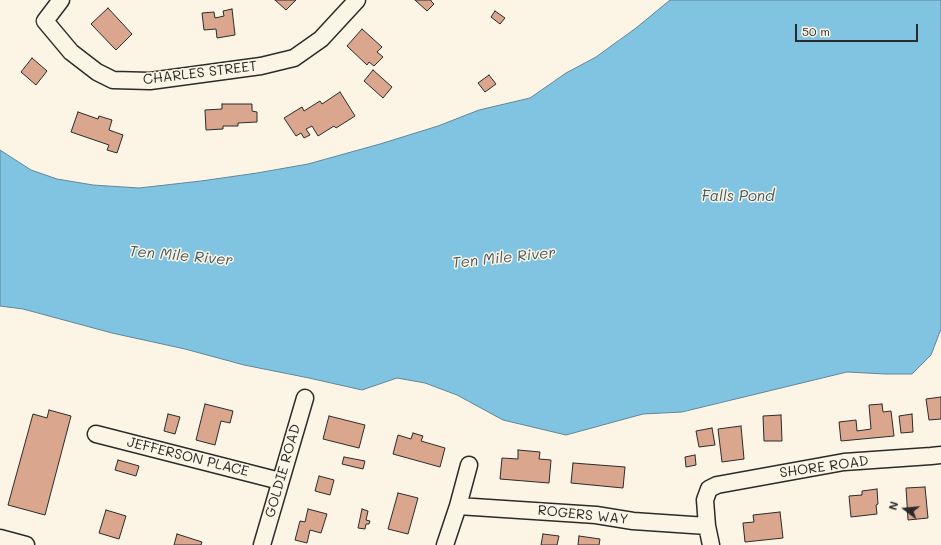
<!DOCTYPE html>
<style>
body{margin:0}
#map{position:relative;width:941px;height:545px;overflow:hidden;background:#fcf5e5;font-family:Mali,sans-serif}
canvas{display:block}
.north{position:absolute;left:885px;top:489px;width:40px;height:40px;-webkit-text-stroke:3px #fcf5e5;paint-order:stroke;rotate:286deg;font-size:11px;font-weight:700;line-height:16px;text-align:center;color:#2b2b2b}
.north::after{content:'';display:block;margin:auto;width:14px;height:18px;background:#2b2b2b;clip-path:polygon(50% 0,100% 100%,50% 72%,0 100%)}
.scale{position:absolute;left:795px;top:24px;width:123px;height:18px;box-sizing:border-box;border:2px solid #2b2b2b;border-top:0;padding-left:5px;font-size:12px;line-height:14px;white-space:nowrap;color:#2b2b2b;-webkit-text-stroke:3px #fcf5e5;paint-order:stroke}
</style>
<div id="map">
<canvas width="941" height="545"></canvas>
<div class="north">N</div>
<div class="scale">50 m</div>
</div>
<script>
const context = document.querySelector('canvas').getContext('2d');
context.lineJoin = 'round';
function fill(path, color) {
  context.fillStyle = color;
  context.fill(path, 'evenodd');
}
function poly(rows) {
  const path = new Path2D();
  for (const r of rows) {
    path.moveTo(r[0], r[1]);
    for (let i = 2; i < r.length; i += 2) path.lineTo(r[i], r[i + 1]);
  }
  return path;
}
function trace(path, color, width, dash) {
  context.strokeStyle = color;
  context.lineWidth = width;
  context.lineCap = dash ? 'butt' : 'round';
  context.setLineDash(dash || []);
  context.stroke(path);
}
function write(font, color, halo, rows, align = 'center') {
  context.font = font + ' Mali,sans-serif';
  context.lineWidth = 3;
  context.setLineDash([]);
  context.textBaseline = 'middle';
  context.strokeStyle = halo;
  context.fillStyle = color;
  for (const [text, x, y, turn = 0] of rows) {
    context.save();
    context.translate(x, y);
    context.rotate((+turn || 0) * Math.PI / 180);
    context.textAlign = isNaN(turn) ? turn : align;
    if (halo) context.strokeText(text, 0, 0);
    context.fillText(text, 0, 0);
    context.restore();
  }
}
const water = poly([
 [670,0,941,0,941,329,931,355,912,374,885,374,847,372,682,412,643,414,566,435,503,420,457,395,425,383,397,378,362,390,309,378,244,365,185,349,112,333,23,309,0,306,0,150,31,170,57,179,93,185,139,188,201,181,257,173,308,164,380,144,438,126,479,110,530,98,566,73,596,57,636,28,670,0]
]);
fill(water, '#81c4e2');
trace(water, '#5f8799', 1);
const building = poly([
 [275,0,296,0,286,10,275,0],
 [415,0,431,0,431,1,434,4,427,11,415,0],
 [108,8,132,34,116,50,91,24,108,8],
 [232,9,235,35,217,38,216,29,204,30,202,13,214,12,215,18,224,16,223,11,232,9],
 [495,11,505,18,500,24,491,17,495,11],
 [362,29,382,47,377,52,383,57,374,66,369,62,367,65,347,46,362,29],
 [32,58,47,71,36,85,21,72,32,58],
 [373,70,392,87,383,98,364,81,373,70],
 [489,75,496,84,485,92,478,83,489,75],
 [340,92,355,116,336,128,334,126,318,136,312,126,306,129,310,135,304,138,301,133,296,136,284,118,302,107,304,111,320,101,322,104,340,92],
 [222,104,252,104,252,111,257,112,257,122,238,123,238,126,223,126,223,129,206,130,205,110,222,109,222,104],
 [78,112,98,119,99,116,112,120,109,130,123,135,117,153,107,150,109,145,71,132,78,112],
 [941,397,941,419,929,420,926,399,941,397],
 [205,404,233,411,230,423,221,421,215,445,196,440,205,404],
 [882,404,883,412,891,411,894,436,841,441,839,422,856,420,857,431,871,429,869,405,882,404],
 [49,410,71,416,45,515,8,505,33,414,47,418,49,410],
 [168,414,180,417,175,434,164,431,168,414],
 [912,414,913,432,901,433,899,416,912,414],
 [781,415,782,441,764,441,763,416,781,415],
 [329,416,365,425,359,448,323,439,329,416],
 [741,426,744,459,722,462,718,429,741,426],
 [712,428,715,445,699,447,696,431,712,428],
 [413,433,423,436,421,441,445,448,440,467,393,454,398,435,411,439,413,433],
 [518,450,540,452,539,459,551,460,549,483,500,479,502,458,518,459,518,450],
 [695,455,696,465,686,467,685,457,695,455],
 [344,457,365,461,363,469,342,464,344,457],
 [118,460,139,466,136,476,115,470,118,460],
 [573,463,625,467,623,488,571,483,573,463],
 [319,476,334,480,330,495,315,491,319,476],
 [925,487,928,518,908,520,906,488,925,487],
 [877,489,878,504,876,505,877,514,851,517,849,496,862,495,862,491,877,489],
 [398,493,418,498,408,534,388,529,398,493],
 [308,509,327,514,321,533,310,530,307,543,295,540,300,521,305,522,308,509],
 [362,509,368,511,366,520,370,521,369,524,366,524,365,529,358,528,362,509],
 [106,510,126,516,119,539,99,533,106,510],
 [780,512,783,538,745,542,743,523,754,522,753,515,780,512],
 [177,534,202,542,201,545,174,545,177,534],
 [543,534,559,536,557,545,541,545,543,534],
 [579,536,600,539,599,545,578,545,579,536]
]);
fill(building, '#daa68e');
trace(building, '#2b2b2b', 1);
const minor = poly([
 [61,0,45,21,71,52,97,72,113,80,150,81,261,66,294,58,321,39,357,0],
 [96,434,280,481],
 [458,506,596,515,633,521,707,526],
 [0,538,26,545],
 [262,545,305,398],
 [445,545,458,506,469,465],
 [711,545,707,526,705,500,709,489,717,485,844,462,931,456,941,455]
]);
trace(minor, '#2b2b2b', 19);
trace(minor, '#fcf5e5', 16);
write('14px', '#2b2b2b', '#fcf5e5', [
 ["CHARLES STREET",200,73,-7],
 ["JEFFERSON PLACE",188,457,14],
 ["SHORE ROAD",824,467,-8],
 ["GOLDIE ROAD",283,471,-74],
 ["ROGERS WAY",583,515,6]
]);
write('italic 15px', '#455962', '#fcf5e5', [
 ["Falls Pond",738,196],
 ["Ten Mile River",181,256,5],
 ["Ten Mile River",504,258,-6]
]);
</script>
